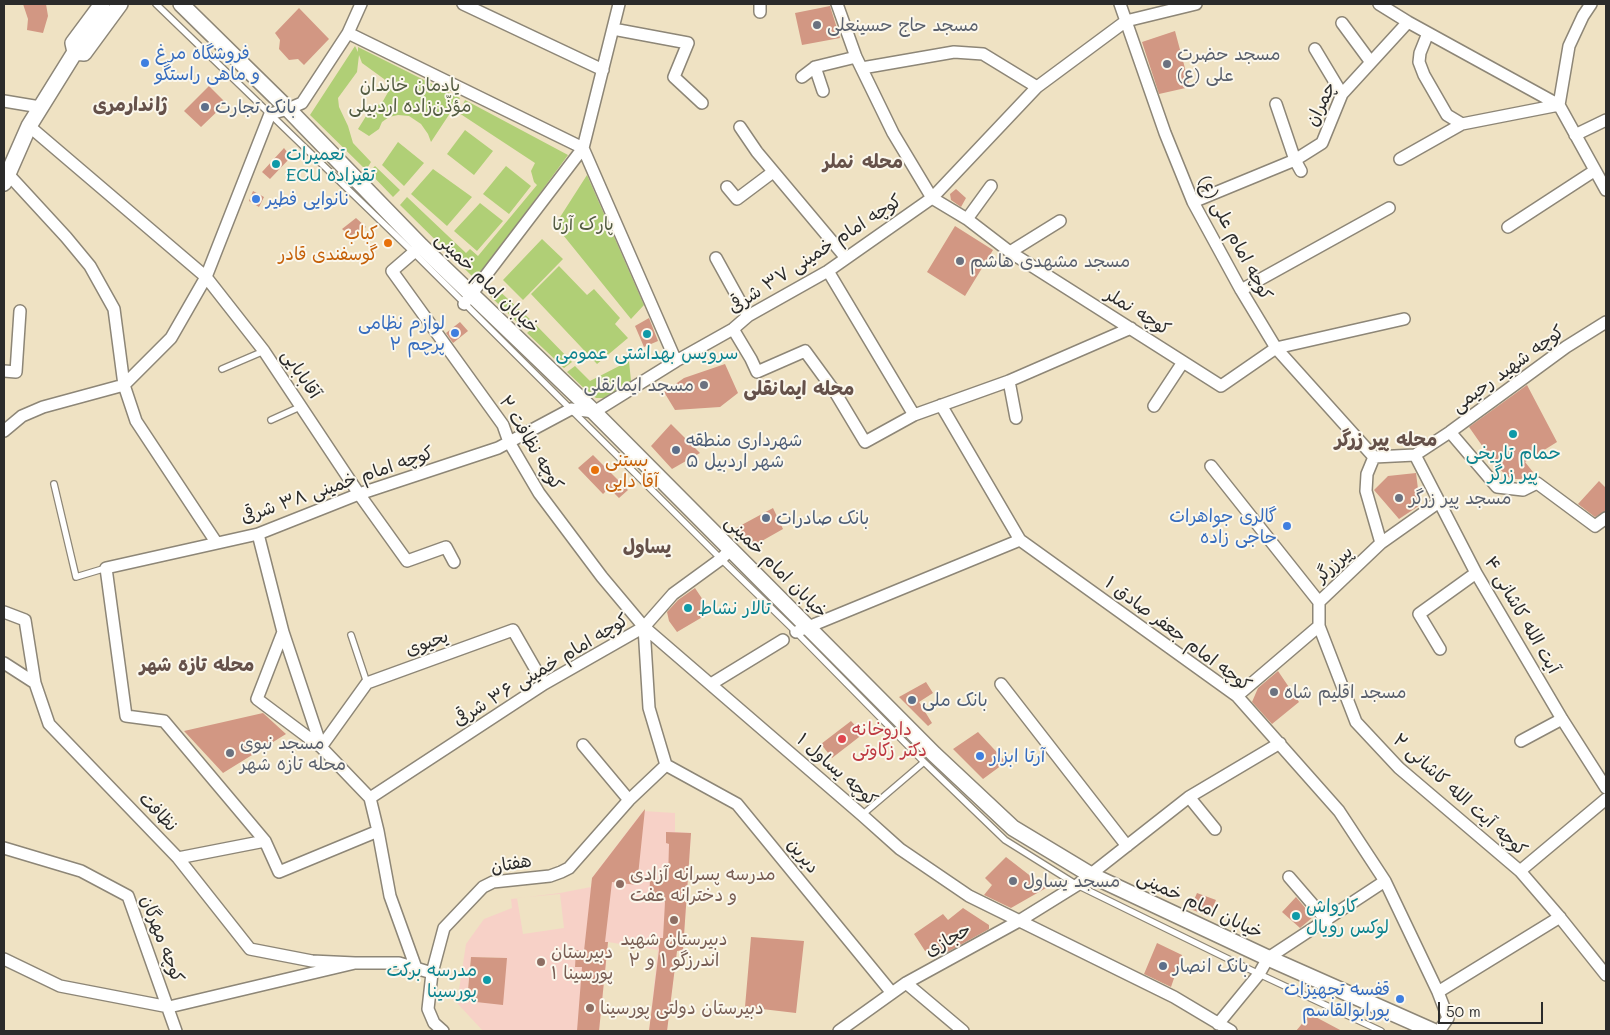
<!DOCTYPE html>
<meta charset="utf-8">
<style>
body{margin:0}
#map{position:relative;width:1610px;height:1035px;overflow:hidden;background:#efe2c3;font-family:Mali,sans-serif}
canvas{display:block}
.frame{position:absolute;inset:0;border:5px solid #2b2b2b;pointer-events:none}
.scale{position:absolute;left:1438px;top:1002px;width:105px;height:22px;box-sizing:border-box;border:2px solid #2b2b2b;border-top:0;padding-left:6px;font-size:15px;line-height:18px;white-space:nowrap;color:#2b2b2b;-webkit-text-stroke:4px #fbf7ec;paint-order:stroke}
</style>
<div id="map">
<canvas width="1610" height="1035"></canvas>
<div class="frame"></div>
<div class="scale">50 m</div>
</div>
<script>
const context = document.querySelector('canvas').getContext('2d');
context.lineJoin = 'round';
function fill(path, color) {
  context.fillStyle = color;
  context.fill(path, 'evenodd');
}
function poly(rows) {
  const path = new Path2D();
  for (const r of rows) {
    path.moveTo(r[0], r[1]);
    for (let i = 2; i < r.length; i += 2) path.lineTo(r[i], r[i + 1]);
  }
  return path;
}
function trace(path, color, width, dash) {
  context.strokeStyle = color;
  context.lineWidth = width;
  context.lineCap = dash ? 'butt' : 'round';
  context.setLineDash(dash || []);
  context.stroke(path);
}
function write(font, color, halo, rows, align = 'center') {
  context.font = font + ' Mali,"Playpen Sans Arabic",sans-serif';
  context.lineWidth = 4;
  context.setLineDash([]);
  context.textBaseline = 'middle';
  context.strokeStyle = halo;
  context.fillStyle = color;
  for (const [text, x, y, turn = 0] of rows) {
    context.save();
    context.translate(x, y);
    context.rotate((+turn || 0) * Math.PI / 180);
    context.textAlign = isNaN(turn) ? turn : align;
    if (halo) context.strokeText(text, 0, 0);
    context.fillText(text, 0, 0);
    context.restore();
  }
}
fill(poly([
 [643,811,675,813,675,832,691,833,683,950,677,951,667,1031,649,1031,658,950,608,942,599,1031,483,1031,457,1003,466,944,484,919,512,908,511,899,560,893,591,887,592,878],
 [560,894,564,928,523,934,517,898],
 [471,957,507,958,467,1001]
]), '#f7d1c7');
fill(poly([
 [355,46,358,52,358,47,460,98,431,142,428,134,421,124,409,116,398,115,389,117,382,122,379,129,369,136,358,129,368,113,383,101,391,87,384,79,362,63,359,55,357,72,338,98,339,107,348,126,353,143,371,162,366,170,310,115],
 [465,100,568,155,476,280,400,205,407,197,466,253,470,249,478,256,537,185,534,182,531,171,535,163,459,113],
 [465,130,493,151,474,175,447,154],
 [398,142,424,163,404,186,382,165],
 [375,166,400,190,393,197,369,172],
 [506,166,531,186,509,214,483,194],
 [433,169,472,197,447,226,411,194],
 [587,175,644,305,631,319,555,225],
 [480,203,503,221,477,251,454,231],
 [542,239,563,259,523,300,503,280],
 [559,266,587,295,594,289,620,318,615,324,628,338,597,364,531,294],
 [496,288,532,321,523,328,489,295],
 [536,325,572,362,564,368,527,333],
 [629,361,631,381,604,398,596,398,590,394,567,372,575,366,590,381]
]), '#b0cf76');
fill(poly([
 [23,4,46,4,48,16,43,33,27,30,28,19],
 [830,6,840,38,802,45,795,13],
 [299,8,329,39,304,65,298,59,289,60,279,49,280,40,275,33],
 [1175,31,1190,87,1159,94,1142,42],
 [209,86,226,103,201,127,184,111],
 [284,148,291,157,270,179,262,172],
 [956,189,966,198,961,207,951,200,950,194],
 [253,191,264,197,259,207,249,201],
 [356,218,366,227,350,236,342,229],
 [955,226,993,250,965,296,927,272],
 [649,318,658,341,644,347,635,326],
 [460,322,468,331,453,343,446,333],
 [725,364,738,393,720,407,675,410,664,392,684,378],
 [1527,385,1557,442,1525,462,1533,472,1521,479,1511,479,1497,467,1469,427],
 [671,424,700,453,672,469,651,446],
 [593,455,628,490,619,498,609,488,603,494,578,468],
 [1416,473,1420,505,1399,519,1374,490,1388,476],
 [1599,481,1606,488,1606,511,1595,517,1578,504],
 [773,508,783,529,753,546,736,528],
 [695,588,711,612,677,632,669,621,667,612,678,600],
 [1278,671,1299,702,1272,724,1252,702,1258,688],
 [926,682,933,693,919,702,932,723,928,726,899,697],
 [263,713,286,734,223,773,184,731],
 [851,721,863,734,832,758,821,744],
 [978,732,1006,762,983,779,953,749],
 [645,809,637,885,612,882,605,942,608,942,599,1031,577,1031,582,967,575,967,576,950,584,951,592,878],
 [666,832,691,833,683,950,677,951,667,1031,649,1031,659,950,658,938,663,938,665,902,649,901,650,880,668,880,669,844,666,843],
 [1006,857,1046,888,1011,908,984,895,992,885,985,878],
 [1197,893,1216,900,1209,916,1190,909],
 [1296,897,1313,917,1300,928,1282,912],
 [963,908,989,925,989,929,944,954,938,944,925,951,914,934,943,914,948,920],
 [751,937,804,941,796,1013,745,1007],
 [1157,943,1182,955,1171,987,1144,974],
 [471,957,507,958,503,1005,467,1001],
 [1310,1014,1342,1031,1296,1031]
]), '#d29783');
const lane = poly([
 [156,4,413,252,721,559,796,632,924,762,1005,840,1077,885,1259,974,1381,1031],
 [222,369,264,351],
 [271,420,302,406],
 [54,484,76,577,106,568],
 [351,635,367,683],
 [862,815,924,762]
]);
const street = poly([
 [463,4,603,70],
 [760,4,760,12],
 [837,4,856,57,893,133,932,198,967,219,1010,252,1221,386,1276,348,1404,319],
 [1120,4,1165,133,1193,202,1241,290,1276,348,1374,457],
 [1379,4,1408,22,1559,105],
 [1591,4,1583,16,1569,46,1559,105,1606,190],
 [1342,23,1370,61],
 [613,29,688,43,674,77,702,103],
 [348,33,583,148,676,361],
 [1428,33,1420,53,1419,62,1424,75,1447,115,1462,124,1559,105],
 [1315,49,1342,94],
 [815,67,823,91],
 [862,68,954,52,983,54,1037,87],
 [802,77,815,67,856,57],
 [4,101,40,107],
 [1276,104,1295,160,1301,171],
 [29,126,206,277,264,351,359,494,407,561,446,547,454,562],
 [740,127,757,152,846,258],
 [1575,135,1606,120],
 [1400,159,1462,124],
 [8,174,66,237,90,266,114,309,124,385,136,421,216,542],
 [727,187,737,199,773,172],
 [1193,202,1295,160,1322,143,1342,94,1408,22],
 [967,219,991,186],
 [1508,227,1594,171],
 [421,246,392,271,503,425,509,442,539,493,602,577,644,627,862,815,900,849,969,896,1174,997,1231,1031],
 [1010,252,1060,221],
 [716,258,748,316],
 [828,271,914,415],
 [1241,290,1389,208],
 [464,304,583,148,619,4],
 [733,329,751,359,757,372,805,351,835,392,865,442,914,415,1009,381,1131,328],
 [4,371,16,372,20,311],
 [1009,381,1016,418],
 [941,405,1020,540,1237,696,1339,811,1385,881,1438,992,1448,1018,1439,1031],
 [1154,406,1183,362],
 [4,431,22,416,43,407,124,385,171,338,206,277,270,114,288,109,302,103,348,33,361,4],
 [1450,432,1497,487,1523,490,1537,483,1595,526,1606,518],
 [1415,455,1476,573,1562,719,1606,788],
 [1374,457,1415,455,1450,432,1566,347,1606,322],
 [1211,466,1319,602],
 [258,534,283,632,257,699,321,747,370,798,378,831,390,896,416,968],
 [1381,543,1439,502],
 [4,612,25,620,35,683,49,724,178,858,250,949,312,961,355,963],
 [1319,626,1356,722,1399,768,1520,871,1558,915,1606,975],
 [644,627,649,708,666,765],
 [283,632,321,746],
 [796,632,1020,540],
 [1440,649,1419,614,1476,573],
 [4,663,35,683],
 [711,684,783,640],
 [1001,684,1127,846],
 [1237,696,1319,626,1319,602,1381,543,1366,491,1367,474,1374,457],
 [1521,741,1562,719],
 [583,745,629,800],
 [321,747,367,683,513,630,544,684],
 [666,765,737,804,892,993],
 [1189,797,1215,829],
 [370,798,544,684,644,627,673,594,721,559,731,549],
 [378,831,279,872,265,841,164,721,126,716,106,568,258,534,359,494,498,448,571,409,594,412,676,361,733,329,748,316,828,271,932,198,1037,87,1126,21,1196,4],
 [4,848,81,871,128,896,176,1031],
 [178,858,265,841],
 [1520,871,1606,799],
 [1289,877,1327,921],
 [4,959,60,986,169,1007,355,963,399,963,432,973],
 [906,983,963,1031],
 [1438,992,1560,917],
 [1218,1024,1259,974,1268,958,1385,881],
 [443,1031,434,1023,428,1009,432,973,444,928,483,887,493,882,550,876,561,872,569,868,629,800,666,765],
 [839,1031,906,983,1019,921,1077,885,1189,797,1280,743]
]);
const secondary = poly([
 [181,4,288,109,421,246,594,412,934,754,1013,828,1091,875,1268,958,1433,1031],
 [75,52,84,53,120,4],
 [4,183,29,126,75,52,73,43,102,4]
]);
trace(lane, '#8d8677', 8);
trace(street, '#8d8677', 14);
trace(secondary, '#8d8677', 18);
trace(lane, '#fff', 5.5);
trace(street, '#fff', 11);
trace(secondary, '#fff', 15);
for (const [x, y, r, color] of [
 [817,25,5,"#6b7280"],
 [145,63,5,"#3f7fe0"],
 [1167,64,5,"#6b7280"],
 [205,107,5,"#5c6f8a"],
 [276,164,5,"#0f9aa8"],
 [256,199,5,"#3f7fe0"],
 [388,243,5,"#e8710a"],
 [960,261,5,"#6b7280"],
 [455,333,5,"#3f7fe0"],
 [647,334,5,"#0f9aa8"],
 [704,385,5,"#6b7280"],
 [1513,434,5,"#0f9aa8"],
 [676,450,5,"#5c6f8a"],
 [595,470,5,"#e8710a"],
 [1399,498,5,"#6b7280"],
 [766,518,5,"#5c6f8a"],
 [1287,526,5,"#3f7fe0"],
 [688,608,5,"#0f9aa8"],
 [1274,692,5,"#6b7280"],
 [912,700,5,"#5c6f8a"],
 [842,739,5,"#e0444e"],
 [230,753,5,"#6b7280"],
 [980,756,5,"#3f7fe0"],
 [1013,881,5,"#6b7280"],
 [620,884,5,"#8d6e63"],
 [1296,916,5,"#0f9aa8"],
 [674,920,5,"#8d6e63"],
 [541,962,5,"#8d6e63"],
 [1163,966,5,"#5c6f8a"],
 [487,980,5,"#0f9aa8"],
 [1400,999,5,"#3f7fe0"],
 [590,1008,5,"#8d6e63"]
]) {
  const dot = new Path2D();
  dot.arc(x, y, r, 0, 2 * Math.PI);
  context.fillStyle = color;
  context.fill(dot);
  trace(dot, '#fbf7ec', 2);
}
write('18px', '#5b616d', '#fbf7ec', [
 ["مسجد حاج حسینعلی",827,25],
 ["مسجد حضرت",1177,54],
 ["علی (ع)",1177,75],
 ["مسجد مشهدی هاشم",970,261],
 ["مسجد ایمانقلی",694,385,"right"],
 ["مسجد پیر زرگر",1409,498],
 ["مسجد اقلیم شاه",1284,692],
 ["مسجد نبوی",240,743],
 ["محله تازه شهر",240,764],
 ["مسجد یساول",1023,881]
], 'left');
write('18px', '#366cbe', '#fbf7ec', [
 ["فروشگاه مرغ",155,53],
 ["و ماهی راستگو",155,74],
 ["نانوایی فطیر",266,199],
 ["لوازم نظامی",445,323,"right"],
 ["پرچم ۲",445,344,"right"],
 ["گالری جواهرات",1277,516,"right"],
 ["حاجی زاده",1277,537,"right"],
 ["آرتا ابزار",990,756],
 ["قفسه تجهیزات",1390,989,"right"],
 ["پورابوالقاسم",1390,1010,"right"]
], 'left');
write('18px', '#535c42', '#fbf7ec', [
 ["یادمان خاندان",410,85],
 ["مؤذّن‌زاده اردبیلی",410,106],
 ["پارک آرتا",583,224]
]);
write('18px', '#2b2b2b', '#fbf7ec', [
 ["چمران",1321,104,-64],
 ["کوچه امام علی (ع)",1235,238,62],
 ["کوچه امام خمینی ۳۷ شرقی",815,254,-33],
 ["خیابان امام خمینی",487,283,44],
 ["کوچه نملر",1138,312,32],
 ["کوچه شهید رحیمی",1508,369,-36],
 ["آقابابایی",301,374,56],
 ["کوچه نظافت ۲",531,443,59],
 ["کوچه امام خمینی ۳۸ شرقی",337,485,-19],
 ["پیرزرگر",1334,564,-43],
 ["خیابان امام خمینی",776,567,45],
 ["آیت الله کاشانی ۴",1522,615,60],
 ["کوچه امام جعفر صادق ۱",1178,634,37],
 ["یحیوی",427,643,-20],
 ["کوچه امام خمینی ۳۶ شرقی",541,670,-31],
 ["کوچه یساول ۱",837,770,41],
 ["کوچه آیت الله کاشانی ۲",1460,795,42],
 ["نظافت",158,812,46],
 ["دیرین",803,856,51],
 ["هفتان",511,864,-10],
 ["خیابان امام خمینی",1200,905,25],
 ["کوچه مهرگان",162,939,69],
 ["حجازی",948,940,-29]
]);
write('18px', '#4e5e75', '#fbf7ec', [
 ["بانک تجارت",215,107],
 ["شهرداری منطقه",686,440],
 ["۵ شهر اردبیل",686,461],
 ["بانک صادرات",776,518],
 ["بانک ملی",922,700],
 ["بانک انصار",1173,966]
], 'left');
write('18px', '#0d838f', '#fbf7ec', [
 ["تعمیرات",286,154],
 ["ECU تقیزاده",286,175],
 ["سرویس بهداشتی عمومی",647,353,"center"],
 ["حمام تاریخی",1513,453,"center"],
 ["پیر زرگر",1513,474,"center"],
 ["تالار نشاط",698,608],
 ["کارواش",1306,906],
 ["لوکس رویال",1306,927],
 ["مدرسه برکت",477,970,"right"],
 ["پورسینا",477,991,"right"]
], 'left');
write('18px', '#c56008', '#fbf7ec', [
 ["کباب",378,233],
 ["گوسفندی قادر",378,254],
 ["بستنی",605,460,"left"],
 ["آقا دایی",605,481,"left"]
], 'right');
write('18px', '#be3a42', '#fbf7ec', [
 ["داروخانه",852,729],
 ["دکتر زکاوتی",852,750]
], 'left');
write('18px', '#785e54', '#fbf7ec', [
 ["مدرسه پسرانه آزادی",630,874],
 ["و دخترانه عفت",630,895],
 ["دبیرستان شهید",674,939,"center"],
 ["اندرزگو ۱ و ۲",674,960,"center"],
 ["دبیرستان",551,952],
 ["پورسینا ۱",551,973],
 ["دبیرستان دولتی پورسینا",600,1008]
], 'left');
write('bold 19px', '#65514a', '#fbf7ec', [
 ["ژاندارمری",130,105],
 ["محله نملر",863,162],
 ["محله ایمانقلی",799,389],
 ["محله پیر زرگر",1386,440],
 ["یساول",647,547],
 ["محله تازه شهر",197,665]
]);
</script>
